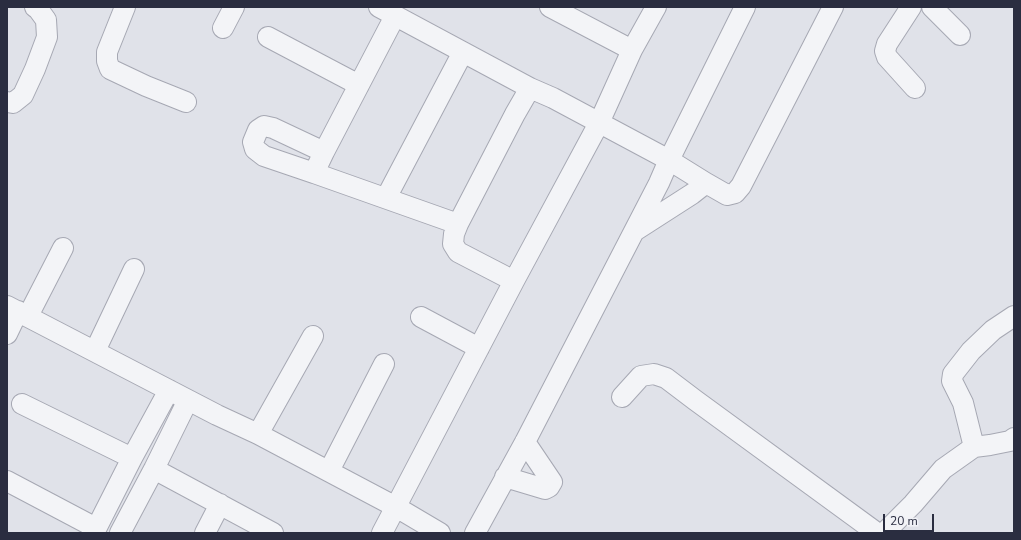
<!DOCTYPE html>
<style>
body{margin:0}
#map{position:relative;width:1021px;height:540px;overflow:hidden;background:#e0e2e9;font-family:"Nunito Sans",sans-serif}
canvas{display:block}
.frame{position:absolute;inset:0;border:8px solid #2a2d40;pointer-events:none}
.scale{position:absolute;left:883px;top:514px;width:51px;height:18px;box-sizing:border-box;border:2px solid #2a2d40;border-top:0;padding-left:5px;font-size:12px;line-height:14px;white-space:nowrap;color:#2a2d40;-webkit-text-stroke:3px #f0f1f6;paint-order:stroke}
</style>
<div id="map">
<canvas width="1021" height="540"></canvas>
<div class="frame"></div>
<div class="scale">20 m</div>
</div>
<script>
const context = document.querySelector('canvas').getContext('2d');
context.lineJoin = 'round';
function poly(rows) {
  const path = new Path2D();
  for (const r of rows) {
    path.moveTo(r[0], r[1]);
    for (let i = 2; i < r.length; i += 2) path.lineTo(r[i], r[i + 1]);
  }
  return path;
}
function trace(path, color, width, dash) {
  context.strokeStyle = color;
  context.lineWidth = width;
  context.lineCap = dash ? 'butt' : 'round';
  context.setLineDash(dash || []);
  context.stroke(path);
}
const minor = poly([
 [125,7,107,52,107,61,110,69,146,86,186,102],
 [379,7,530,88],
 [550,7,632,50],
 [911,7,887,44,885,51,887,57,915,88],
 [932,7,960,35],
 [395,16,324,152,314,173,458,224],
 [223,28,234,7],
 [268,37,359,85],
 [7,102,13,103,23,95,35,69,47,37,46,20,38,9,35,7],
 [314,173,264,156,255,149,253,142,258,130,264,126,273,128,324,152],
 [706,183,727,195,735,193,741,186,833,7],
 [386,198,463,52],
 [514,281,458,252,453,244,454,234,458,224,515,114,530,88,553,98,669,160,706,183,692,194,636,230],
 [7,306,217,415,258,434,396,507,440,533],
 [28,316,63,248],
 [421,317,479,348],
 [7,334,18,311],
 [95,351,134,269],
 [622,397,641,376,654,374,666,378,695,400,877,533],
 [22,404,132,458],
 [258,434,313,336],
 [974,447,963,403,952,381,953,374,971,351,993,330,1014,316],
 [154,469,273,533],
 [329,471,384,364],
 [505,477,545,489,549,487,552,482,525,442],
 [7,481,96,528],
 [94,533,132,458,169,390],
 [120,533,154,469,188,400],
 [205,533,220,504],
 [382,533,514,281,599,123,632,50,656,7],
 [475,533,525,442,659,183,669,160,745,7],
 [884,533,913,504,943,469,974,447,990,445,1010,441,1014,438]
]);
trace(minor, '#a6a8b3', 22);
trace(minor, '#f3f4f7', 20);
</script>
